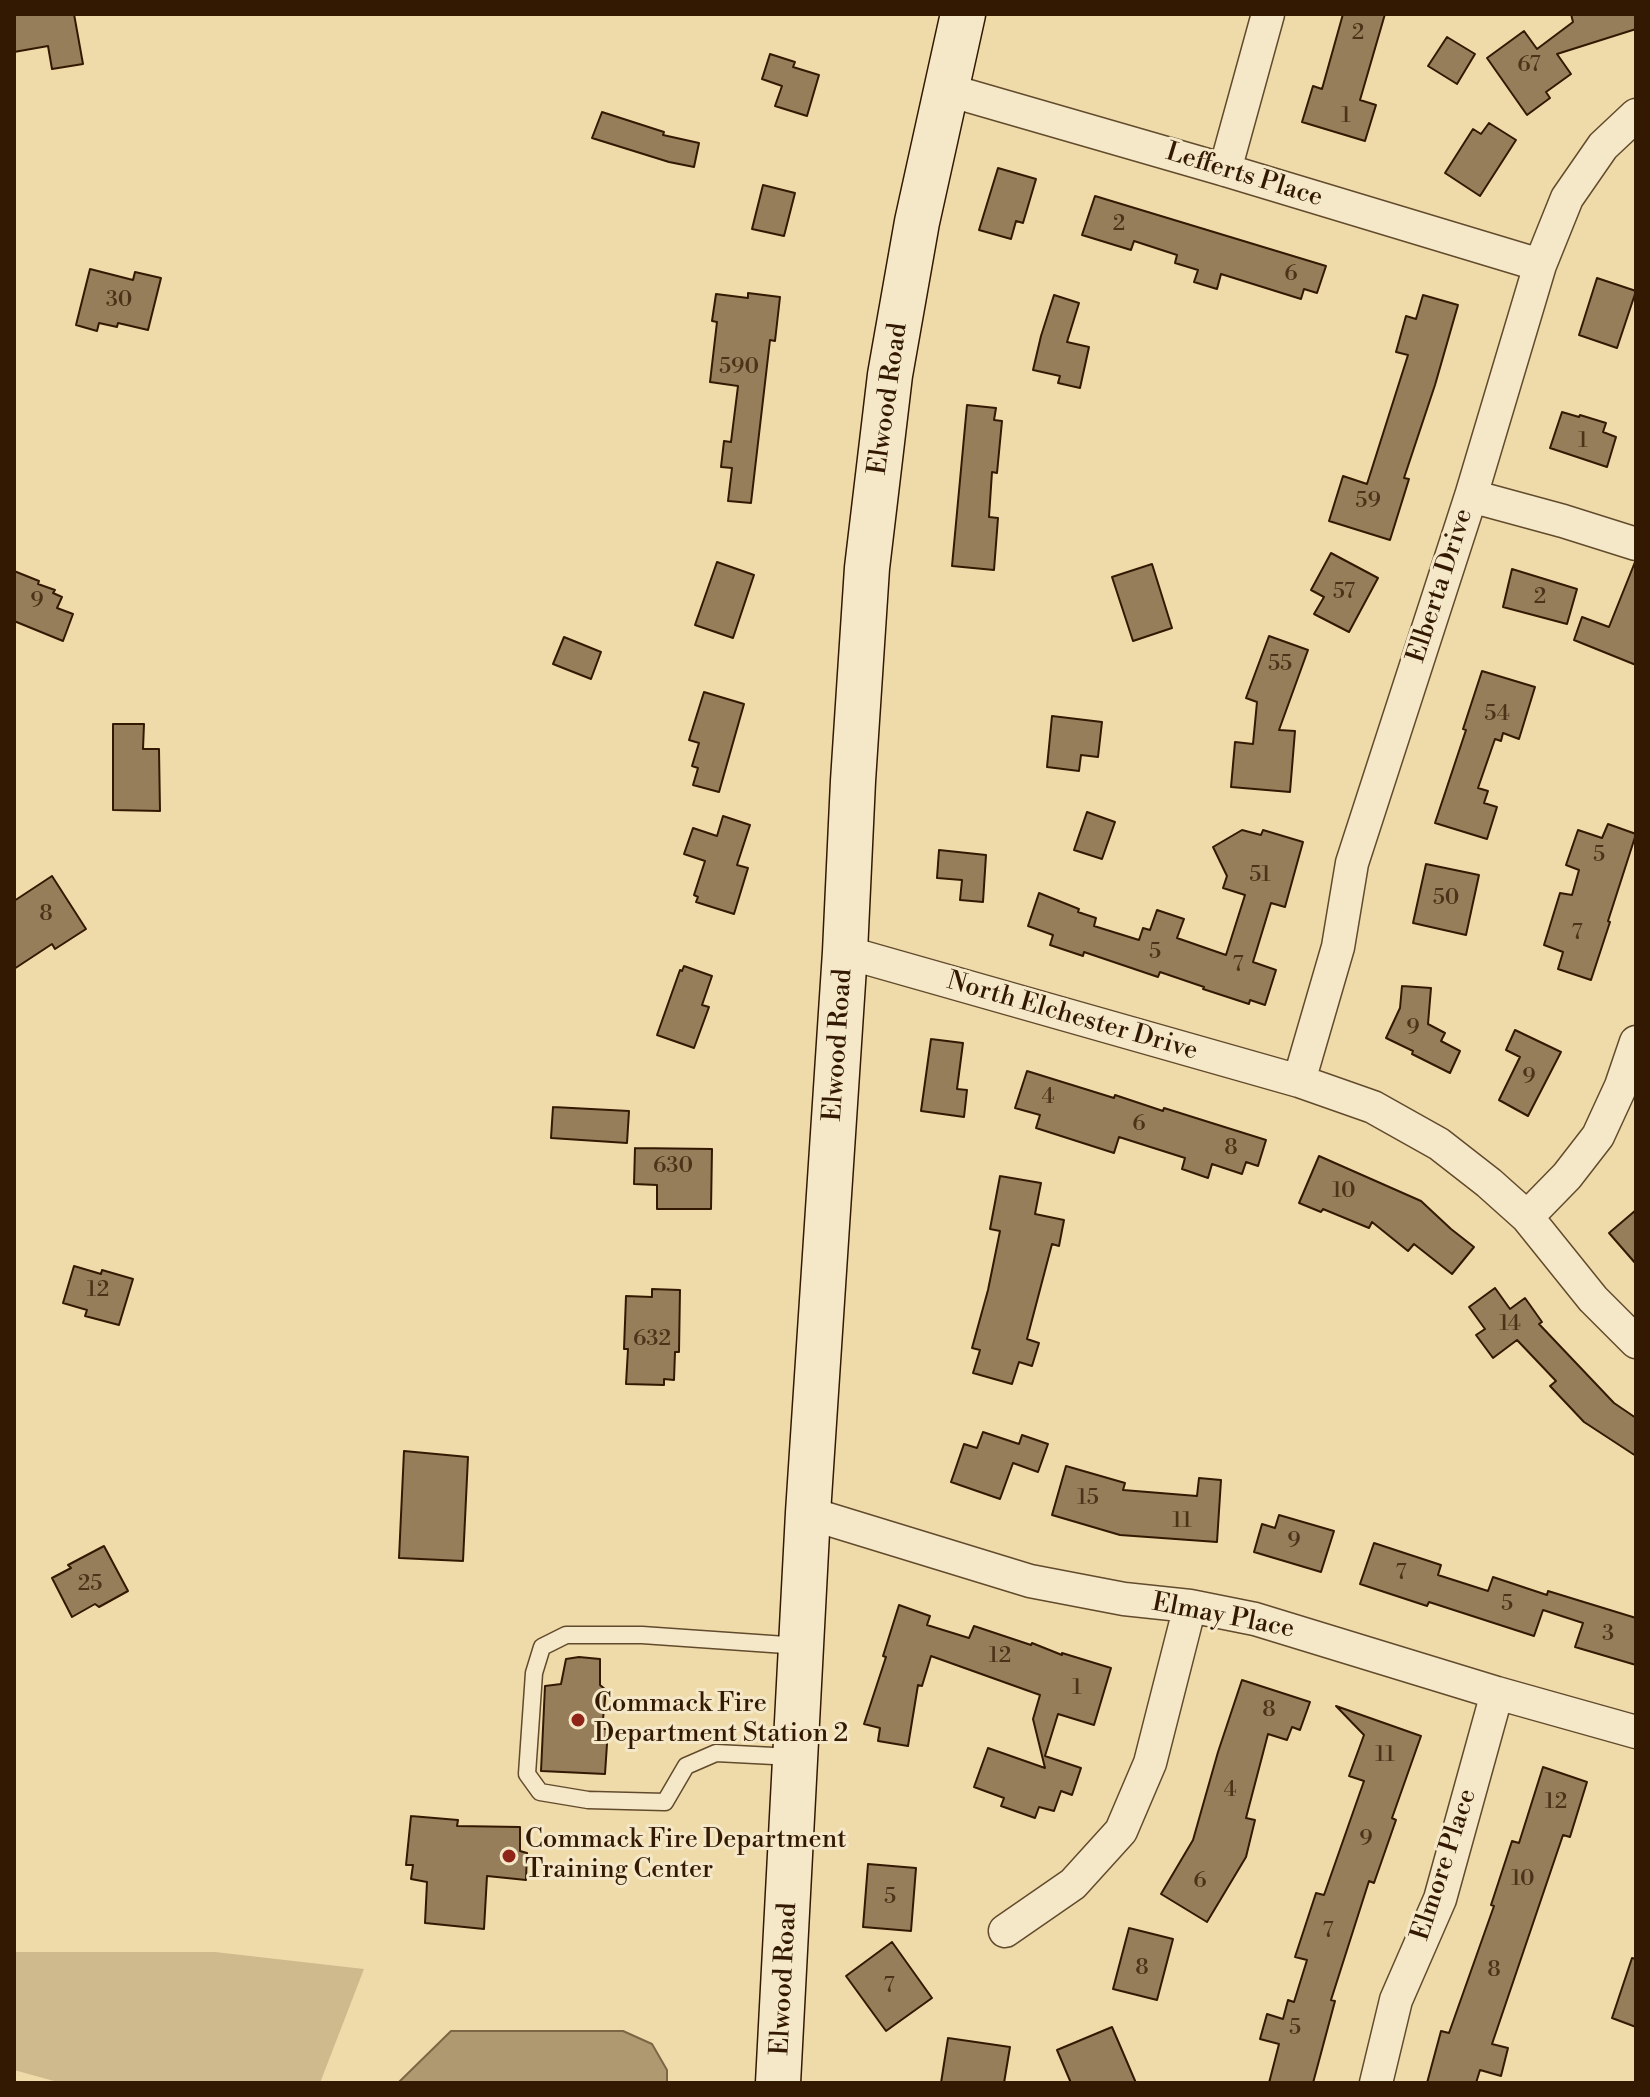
<!DOCTYPE html>
<style>
body{margin:0}
#map{position:relative;width:1650px;height:2097px;overflow:hidden;background:#efdbaa;font-family:"Libre Bodoni",serif}
canvas{display:block}
.frame{position:absolute;inset:0;border:16px solid #331902;pointer-events:none}
</style>
<div id="map">
<canvas width="1650" height="2097"></canvas>
<div class="frame"></div>
</div>
<script>
const context = document.querySelector('canvas').getContext('2d');
context.lineJoin = 'round';
function fill(path, color) {
  context.fillStyle = color;
  context.fill(path, 'evenodd');
}
function poly(rows) {
  const path = new Path2D();
  for (const r of rows) {
    path.moveTo(r[0], r[1]);
    for (let i = 2; i < r.length; i += 2) path.lineTo(r[i], r[i + 1]);
  }
  return path;
}
function trace(path, color, width, dash) {
  context.strokeStyle = color;
  context.lineWidth = width;
  context.lineCap = dash ? 'butt' : 'round';
  context.setLineDash(dash || []);
  context.stroke(path);
}
function write(font, color, halo, rows, align = 'center') {
  context.font = font + ' "Libre Bodoni",serif';
  context.lineWidth = 6;
  context.setLineDash([]);
  context.textBaseline = 'middle';
  context.strokeStyle = halo;
  context.fillStyle = color;
  for (const [text, x, y, turn = 0] of rows) {
    context.save();
    context.translate(x, y);
    context.rotate((+turn || 0) * Math.PI / 180);
    context.textAlign = isNaN(turn) ? turn : align;
    if (halo) context.strokeText(text, 0, 0);
    context.fillText(text, 0, 0);
    context.restore();
  }
}
fill(poly([
 [14,1952,215,1952,364,1969,320,2083,61,2083,14,2070]
]), '#cfba8d');
const water = poly([
 [451,2031,623,2031,652,2044,667,2070,667,2083,398,2083,451,2031]
]);
fill(water, '#af9971');
trace(water, '#7d6645', 2);
const building = poly([
 [14,14,74,14,83,64,52,69,48,46,14,52,14,14],
 [1343,14,1385,14,1360,100,1376,105,1365,141,1302,122,1313,86,1322,89,1343,14],
 [1571,14,1636,14,1636,29,1557,54,1571,74,1546,92,1550,98,1527,115,1487,58,1524,31,1537,49,1573,22,1571,14],
 [1447,37,1475,54,1457,84,1428,66,1447,37],
 [770,54,795,62,793,67,819,75,807,116,775,106,782,86,762,79,770,54],
 [602,112,664,132,663,135,699,143,694,167,669,162,592,138,602,112],
 [1489,123,1516,140,1480,196,1445,173,1473,129,1481,134,1489,123],
 [998,168,1036,179,1023,223,1016,221,1011,239,979,230,998,168],
 [763,185,795,193,784,236,752,229,763,185],
 [1095,196,1326,266,1317,293,1304,289,1301,299,1221,274,1217,289,1194,282,1198,270,1175,263,1177,255,1134,241,1131,250,1082,235,1095,196],
 [90,269,133,280,135,272,161,278,148,330,118,323,117,327,99,323,97,331,76,325,90,269],
 [1597,278,1636,291,1617,348,1579,335,1597,278],
 [748,293,780,297,775,341,770,340,751,503,728,501,732,468,721,467,724,441,731,442,738,386,710,382,717,322,712,321,716,294,748,298,748,293],
 [1054,295,1079,303,1067,342,1089,347,1080,388,1058,383,1060,376,1033,370,1041,336,1054,295],
 [1423,295,1458,305,1435,385,1404,478,1409,479,1390,540,1329,521,1343,476,1367,484,1408,355,1396,352,1406,316,1416,319,1423,295],
 [967,405,996,408,994,420,1002,421,997,473,992,472,989,517,998,518,994,570,952,566,967,405],
 [1562,412,1579,417,1580,415,1606,423,1603,432,1616,437,1607,467,1550,448,1562,412],
 [1331,553,1378,578,1349,632,1314,614,1324,597,1311,590,1331,553],
 [717,562,754,575,733,638,695,625,717,562],
 [1635,562,1636,562,1636,665,1574,640,1582,617,1609,627,1635,562],
 [1152,564,1172,628,1133,641,1112,577,1152,564],
 [1512,569,1577,589,1567,624,1503,607,1512,569],
 [14,571,39,581,38,584,55,590,53,593,62,597,57,608,73,614,63,641,14,621,14,571],
 [1269,636,1308,650,1279,730,1295,731,1290,792,1231,787,1235,742,1253,744,1257,702,1246,698,1269,636],
 [564,637,601,652,591,679,553,664,564,637],
 [1482,671,1535,687,1519,739,1503,733,1501,741,1495,739,1478,788,1488,791,1484,803,1497,807,1487,839,1435,823,1466,730,1463,729,1482,671],
 [704,692,744,704,719,792,693,785,698,768,692,766,699,743,689,740,704,692],
 [1052,716,1102,722,1098,757,1081,755,1079,771,1047,767,1052,716],
 [113,724,144,724,143,749,159,749,160,811,113,810,113,724],
 [1087,812,1115,822,1102,859,1074,850,1087,812],
 [723,816,750,825,737,865,748,868,734,914,696,902,698,897,694,895,705,861,684,854,693,828,717,836,723,816],
 [1608,824,1636,834,1608,921,1610,922,1591,980,1558,969,1563,952,1544,945,1560,893,1572,895,1579,870,1566,865,1578,830,1602,838,1608,824],
 [1242,830,1261,835,1263,830,1303,842,1285,907,1271,903,1253,962,1276,970,1265,1005,1250,1000,1249,1004,1203,989,1204,987,1160,972,1158,977,1084,952,1083,956,1050,945,1053,935,1028,926,1039,893,1079,909,1078,912,1096,918,1094,926,1139,940,1143,928,1150,930,1157,910,1184,919,1177,938,1226,955,1245,895,1223,888,1227,876,1213,847,1242,830],
 [939,850,986,855,983,902,960,900,962,880,937,878,939,850],
 [1426,864,1479,875,1466,935,1413,923,1426,864],
 [52,876,86,929,55,949,52,944,14,969,14,901,52,876],
 [684,966,712,976,702,1005,709,1007,694,1048,657,1035,680,970,682,971,684,966],
 [1402,986,1431,988,1428,1024,1445,1033,1441,1041,1460,1051,1450,1073,1412,1054,1413,1051,1386,1038,1400,1008,1402,986],
 [1515,1030,1561,1052,1528,1116,1499,1100,1520,1057,1506,1050,1515,1030],
 [931,1039,963,1043,957,1089,967,1090,964,1117,921,1111,931,1039],
 [1027,1071,1114,1098,1115,1095,1163,1111,1164,1108,1266,1140,1258,1166,1246,1162,1242,1174,1212,1164,1208,1178,1182,1169,1185,1158,1119,1137,1114,1153,1036,1128,1040,1115,1015,1108,1027,1071],
 [553,1107,629,1111,627,1143,551,1138,553,1107],
 [635,1148,712,1149,711,1209,657,1209,657,1185,634,1184,635,1148],
 [1319,1156,1421,1201,1451,1229,1474,1247,1452,1274,1414,1244,1408,1251,1372,1222,1369,1228,1323,1209,1321,1212,1299,1203,1319,1156],
 [1000,1176,1041,1183,1035,1214,1064,1220,1059,1246,1052,1244,1027,1339,1039,1343,1032,1366,1019,1362,1012,1384,973,1373,980,1350,972,1348,988,1290,1000,1231,990,1229,1000,1176],
 [1636,1210,1636,1264,1609,1233,1636,1210],
 [74,1266,101,1274,102,1270,133,1279,119,1325,85,1316,87,1310,63,1303,74,1266],
 [1495,1288,1510,1309,1525,1298,1542,1322,1539,1324,1614,1403,1636,1418,1636,1456,1584,1422,1550,1386,1556,1381,1517,1340,1493,1358,1476,1335,1485,1329,1469,1307,1495,1288],
 [652,1289,680,1290,679,1352,675,1352,674,1380,664,1379,664,1385,626,1384,628,1349,624,1349,626,1296,652,1297,652,1289],
 [983,1432,1019,1444,1022,1435,1048,1444,1038,1472,1013,1463,1000,1499,951,1482,964,1444,977,1448,983,1432],
 [404,1451,468,1457,463,1561,399,1558,404,1451],
 [1066,1466,1125,1483,1123,1490,1197,1496,1199,1478,1221,1480,1217,1542,1120,1535,1052,1515,1066,1466],
 [1279,1515,1334,1531,1321,1572,1254,1552,1262,1524,1275,1528,1279,1515],
 [1374,1543,1441,1565,1438,1575,1488,1591,1493,1577,1547,1595,1548,1591,1636,1618,1636,1665,1575,1647,1583,1623,1543,1610,1534,1636,1429,1602,1427,1606,1360,1584,1374,1543],
 [104,1546,128,1591,99,1607,95,1604,72,1617,52,1578,71,1568,68,1565,104,1546],
 [899,1605,930,1616,927,1625,969,1638,974,1626,1031,1645,1032,1643,1062,1655,1062,1653,1111,1668,1094,1725,1058,1714,1045,1756,1081,1768,1072,1795,1061,1791,1054,1811,1039,1807,1035,1818,1001,1806,1004,1798,974,1787,988,1748,1045,1768,1033,1719,1040,1695,931,1656,922,1686,918,1685,908,1746,878,1741,880,1728,864,1724,886,1657,883,1656,899,1605],
 [579,1657,600,1659,600,1685,606,1690,602,1729,608,1729,605,1774,541,1771,545,1686,561,1684,566,1659,579,1657],
 [1242,1680,1310,1702,1300,1730,1292,1727,1287,1740,1268,1734,1246,1818,1255,1820,1246,1857,1207,1922,1161,1894,1193,1840,1218,1752,1242,1680],
 [1336,1706,1421,1736,1392,1818,1396,1820,1374,1883,1369,1881,1331,2000,1335,2001,1313,2083,1269,2083,1279,2044,1260,2039,1267,2014,1283,2019,1288,2000,1294,2002,1307,1960,1295,1957,1316,1893,1324,1895,1364,1781,1349,1776,1364,1735,1336,1706],
 [1543,1767,1587,1782,1570,1837,1563,1835,1492,2044,1508,2048,1501,2076,1480,2070,1476,2083,1427,2083,1441,2031,1449,2033,1494,1906,1491,1905,1512,1841,1519,1843,1543,1767],
 [411,1816,458,1820,457,1826,520,1827,520,1851,527,1853,526,1880,487,1876,484,1929,425,1923,427,1882,411,1879,413,1865,406,1865,411,1816],
 [868,1864,916,1868,911,1931,863,1927,868,1864],
 [1129,1928,1173,1939,1157,2000,1113,1989,1129,1928],
 [892,1942,932,1998,886,2031,846,1976,892,1942],
 [1632,1958,1636,1959,1636,2027,1612,2018,1632,1958],
 [1112,2027,1136,2083,1071,2083,1057,2050,1112,2027],
 [948,2038,1010,2047,1004,2083,941,2083,948,2038]
]);
fill(building, '#957e59');
trace(building, '#331902', 2);
const lane = poly([
 [793,1757,716,1753,686,1766,665,1802,588,1800,540,1792,527,1774,534,1673,542,1647,566,1635,642,1635,800,1646]
]);
const street = poly([
 [948,90,1225,170,1540,265],
 [1225,170,1268,14],
 [1471,496,1563,521,1636,544],
 [845,952,1299,1081,1373,1107,1439,1144,1489,1183,1527,1217,1593,1299,1636,1342],
 [1299,1081,1338,947,1352,863,1471,496,1540,265,1567,198,1603,146,1636,115],
 [1527,1217,1567,1176,1598,1136,1621,1086,1636,1042],
 [808,1513,1030,1581,1124,1599,1190,1606,1255,1619,1497,1693,1636,1732],
 [1005,1931,1073,1884,1121,1831,1150,1763,1190,1606],
 [1376,2083,1396,2000,1440,1899,1497,1693]
]);
const secondary = poly([
 [778,2083,808,1513,845,952,853,781,867,568,890,375,917,222,963,14]
]);
trace(lane, '#624a2c', 19);
trace(street, '#624a2c', 35);
trace(secondary, '#331902', 47);
trace(lane, '#f5e8c8', 16);
trace(street, '#f5e8c8', 32);
trace(secondary, '#f5e8c8', 44);
for (const [x, y, r, color] of [
 [578,1720,8,"#8f2418"],
 [509,1856,8,"#8f2418"]
]) {
  const dot = new Path2D();
  dot.arc(x, y, r, 0, 2 * Math.PI);
  context.fillStyle = color;
  context.fill(dot);
  trace(dot, '#f5e8c8', 3);
}
write('22px', '#4c3218', null, [
 ["2",1358,34],
 ["67",1529,66],
 ["1",1346,117],
 ["2",1119,225],
 ["6",1291,275],
 ["30",119,301],
 ["590",739,368],
 ["1",1583,442],
 ["59",1368,502],
 ["57",1344,593],
 ["2",1540,598],
 ["9",37,602],
 ["55",1280,665],
 ["54",1497,715],
 ["5",1599,856],
 ["51",1260,876],
 ["50",1446,899],
 ["8",46,915],
 ["7",1577,934],
 ["5",1155,953],
 ["7",1238,966],
 ["9",1413,1029],
 ["9",1529,1078],
 ["4",1048,1098],
 ["6",1139,1125],
 ["8",1231,1149],
 ["630",673,1167],
 ["10",1344,1192],
 ["12",98,1291],
 ["14",1510,1325],
 ["632",652,1340],
 ["15",1088,1499],
 ["11",1182,1522],
 ["9",1294,1542],
 ["7",1401,1574],
 ["25",90,1585],
 ["5",1507,1605],
 ["3",1608,1635],
 ["12",1000,1657],
 ["1",1077,1689],
 ["8",1269,1711],
 ["11",1385,1756],
 ["4",1230,1791],
 ["12",1556,1803],
 ["9",1366,1840],
 ["10",1523,1880],
 ["6",1200,1882],
 ["5",890,1898],
 ["7",1328,1932],
 ["8",1142,1969],
 ["8",1494,1971],
 ["7",889,1987],
 ["5",1295,2029]
]);
write('26px', '#331902', '#f5e8c8', [
 ["Lefferts Place",1244,176,17],
 ["Elwood Road",889,399,-82],
 ["Elberta Drive",1441,586,-72],
 ["North Elchester Drive",1072,1017,16],
 ["Elwood Road",839,1045,-86],
 ["Elmay Place",1223,1617,11],
 ["Elmore Place",1445,1865,-72],
 ["Elwood Road",785,1979,-87]
]);
write('26px', '#331902', '#f5e8c8', [
 ["Commack Fire",594,1705],
 ["Department Station 2",594,1735],
 ["Commack Fire Department",525,1841],
 ["Training Center",525,1871]
], 'left');
</script>
